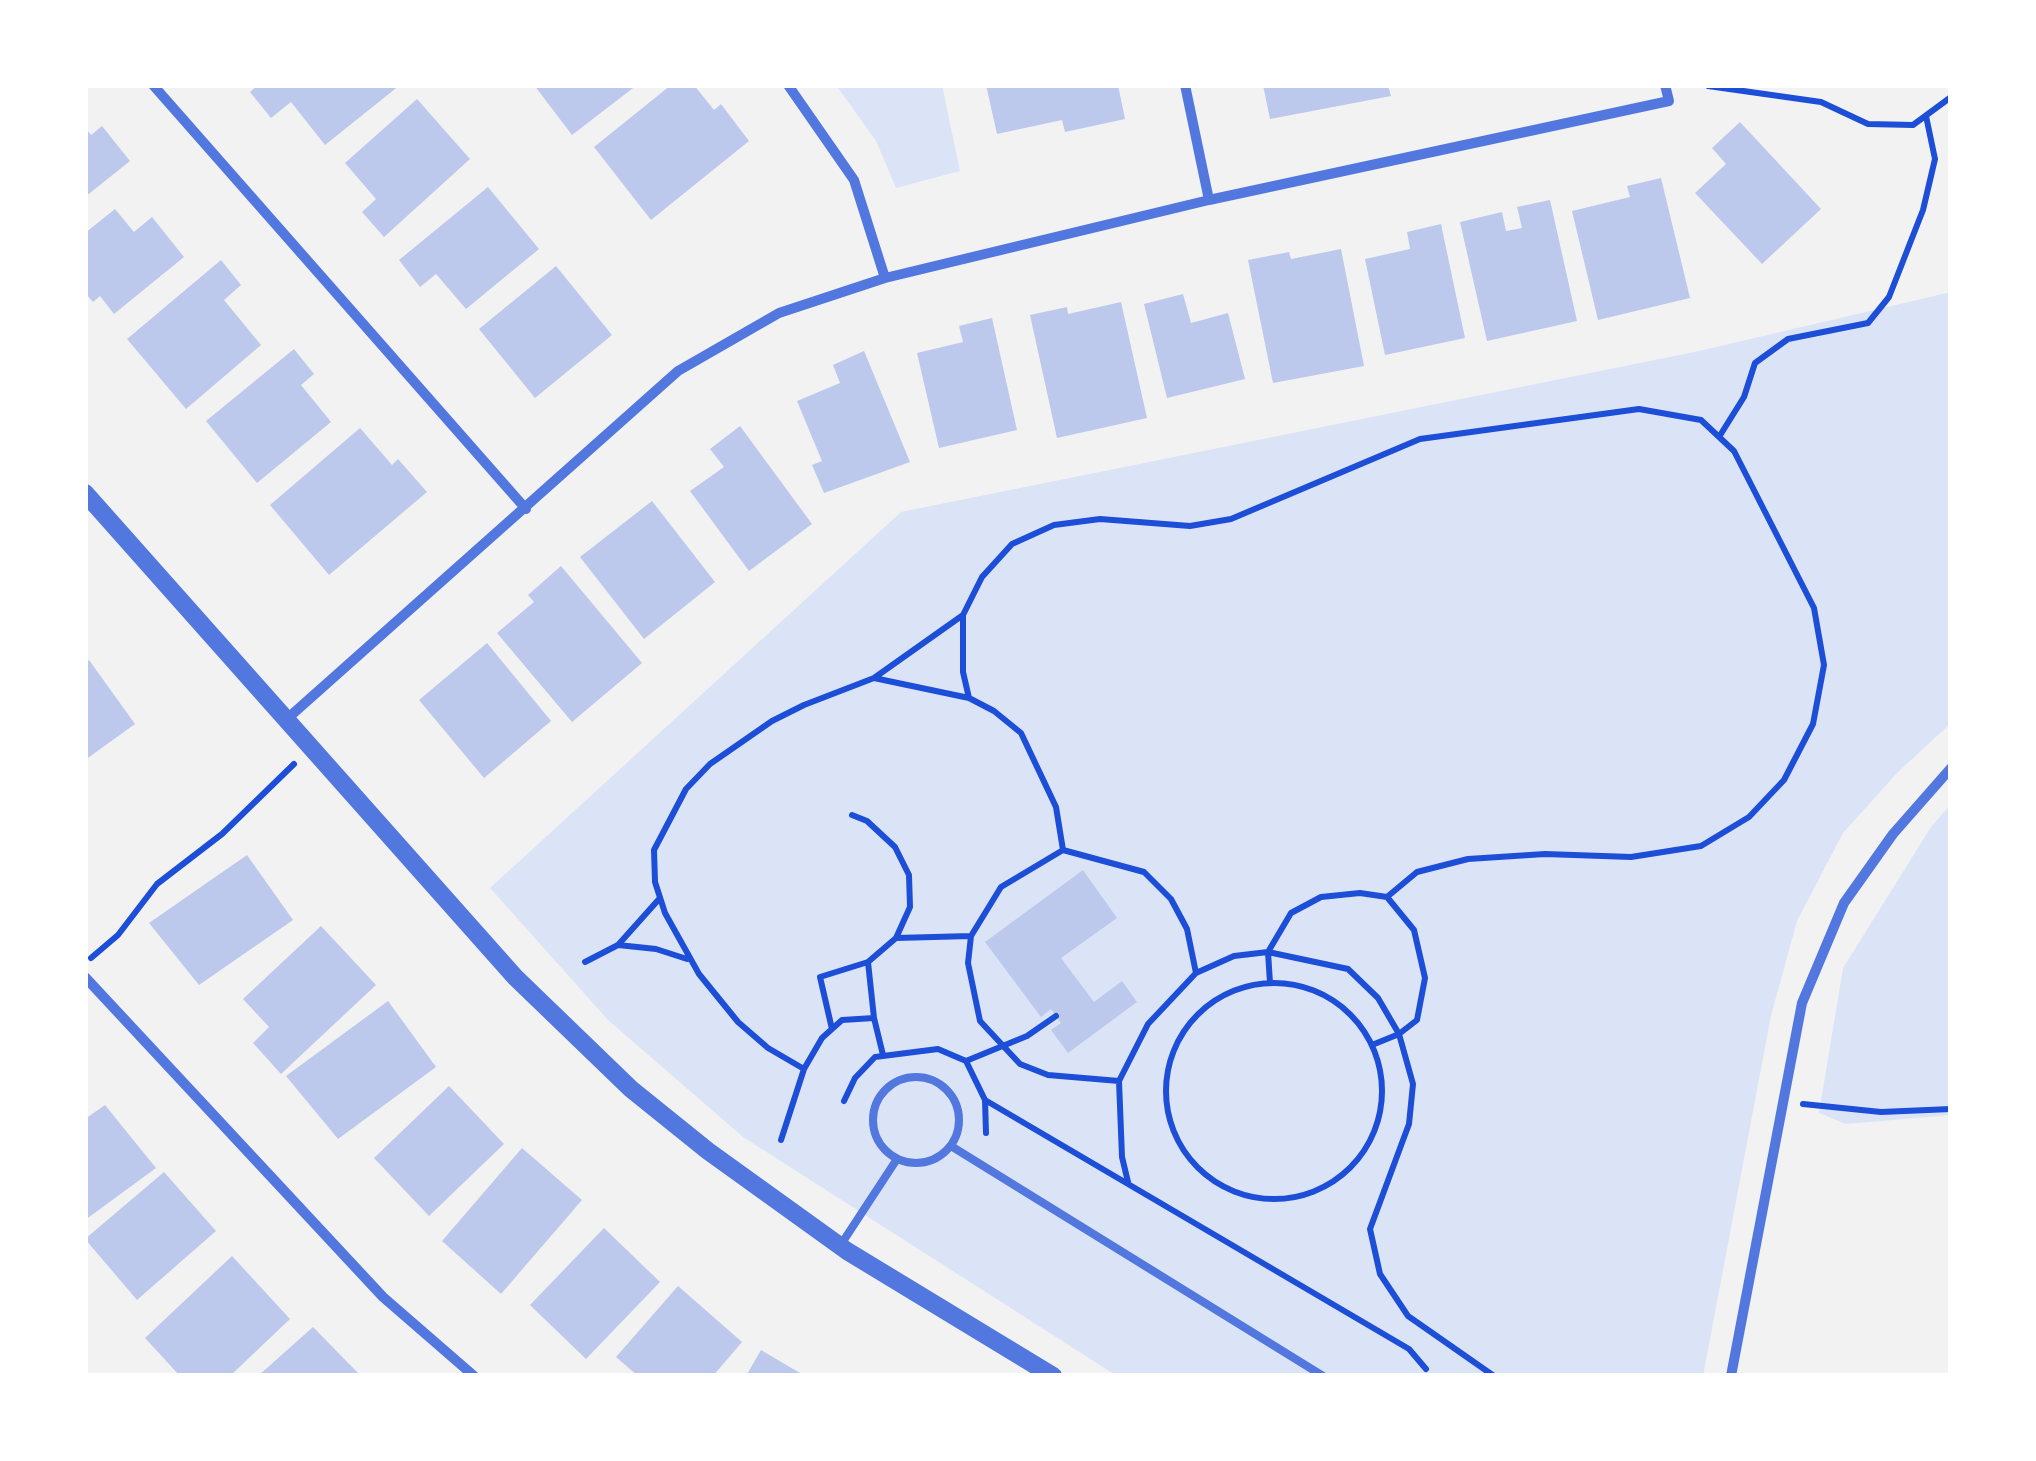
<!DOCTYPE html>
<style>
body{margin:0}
#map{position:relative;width:2036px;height:1461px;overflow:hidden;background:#f2f2f2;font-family:"Noto Sans",sans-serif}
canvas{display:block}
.frame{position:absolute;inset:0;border:88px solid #fff;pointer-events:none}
</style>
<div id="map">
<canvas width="2036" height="1461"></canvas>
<div class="frame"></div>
</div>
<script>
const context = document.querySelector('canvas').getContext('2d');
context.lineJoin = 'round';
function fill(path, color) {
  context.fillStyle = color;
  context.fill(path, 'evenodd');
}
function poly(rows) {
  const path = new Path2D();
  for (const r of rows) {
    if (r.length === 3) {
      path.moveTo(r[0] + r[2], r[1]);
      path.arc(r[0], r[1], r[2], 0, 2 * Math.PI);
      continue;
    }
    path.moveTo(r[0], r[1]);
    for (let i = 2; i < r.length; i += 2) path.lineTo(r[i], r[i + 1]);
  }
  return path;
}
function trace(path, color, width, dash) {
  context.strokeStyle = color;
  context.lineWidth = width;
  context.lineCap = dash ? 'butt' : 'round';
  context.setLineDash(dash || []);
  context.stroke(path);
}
fill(poly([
 [836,85,942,85,960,171,896,188,876,141],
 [1951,292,1951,723,1898,772,1843,833,1797,921,1771,1016,1703,1376,1117,1376,743,1137,608,1020,490,888,901,512,1699,351],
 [1951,804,1951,1115,1846,1124,1819,1113,1843,968,1931,827]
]), '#dbe4f7');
fill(poly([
 [258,85,400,85,325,145,291,102,271,118,250,92],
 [534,85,637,85,572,135],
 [671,85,694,85,714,110,721,104,749,141,651,220,594,147],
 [986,85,1118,85,1125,119,1065,132,1062,120,997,134],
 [1263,85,1388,85,1391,96,1270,119],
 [417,99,470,159,384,237,362,212,376,199,345,163],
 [1740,122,1821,209,1762,264,1695,193,1726,164,1712,148],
 [102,126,130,161,85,197,85,127,91,135],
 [1661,178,1690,298,1598,320,1572,211,1630,197,1627,186],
 [488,187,539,249,466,309,436,274,420,287,399,260],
 [1550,200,1577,321,1487,341,1460,222,1502,212,1506,231,1522,228,1517,207],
 [115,209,134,232,152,217,184,257,114,314,100,296,93,302,85,293,85,233],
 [1441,224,1465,338,1385,355,1365,259,1410,249,1407,232],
 [1341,249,1364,366,1273,383,1248,260,1289,252,1291,259],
 [221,260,241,285,224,300,261,345,186,409,127,339],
 [556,266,612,335,535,398,479,329],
 [1183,294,1191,323,1228,313,1245,379,1167,398,1144,304],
 [1121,302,1147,418,1057,438,1030,315,1067,307,1068,314],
 [992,318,1017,430,939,448,917,353,963,342,959,326],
 [294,349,314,374,301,385,331,422,257,483,206,421],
 [864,351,910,462,824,493,812,465,822,461,797,401,840,383,833,365],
 [740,426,812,524,749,571,690,491,724,467,710,449],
 [360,428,392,465,398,459,427,492,329,575,270,505],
 [652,501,715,582,644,639,580,557],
 [561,566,642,663,572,722,497,633,534,602,528,595],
 [487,643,551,721,484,778,419,700],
 [89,660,135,724,85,760,85,663],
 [247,855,293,920,199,985,149,923],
 [1083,870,1117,918,1061,958,1094,1002,1122,981,1137,1002,1068,1053,1051,1030,1061,1023,1051,1009,1041,1017,985,942],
 [321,926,376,985,281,1074,253,1043,269,1027,243,999],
 [388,1001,436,1067,338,1139,286,1076],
 [449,1086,504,1144,429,1216,374,1158],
 [105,1105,156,1168,85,1220,85,1119],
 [522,1148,582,1200,501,1294,442,1241],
 [164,1172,216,1231,137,1300,85,1239],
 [604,1228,660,1282,586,1359,530,1305],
 [232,1256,290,1319,230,1376,180,1376,145,1338],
 [678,1286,742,1342,713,1376,638,1376,616,1357],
 [313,1327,361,1376,258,1376],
 [761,1350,805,1376,746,1376]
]), '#bdc9ec');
trace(poly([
 [1708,86,1821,102,1868,124,1913,125,1951,97],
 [1719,437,1744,397,1755,363,1788,339,1868,323,1889,297,1923,210,1935,159,1926,116],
 [963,615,982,577,1012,544,1054,525,1100,519,1190,526,1231,519,1420,439,1639,409,1701,420,1734,451,1814,608,1824,665,1813,724,1784,780,1749,817,1701,846,1631,857,1545,854,1468,859,1417,872,1387,897,1414,930,1425,978,1417,1020,1399,1034,1413,1084,1409,1124,1370,1229,1380,1274,1408,1316,1494,1376],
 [969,698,994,711,1021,733,1056,807,1063,850,1001,887,971,936,968,963,980,1021,1020,1064,1048,1075,1119,1081,1148,1024,1196,973,1187,929,1171,899,1144,872,1063,850],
 [852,815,867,821,895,847,909,875,910,907,896,938,971,936],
 [660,898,618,945,656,949,687,959],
 [91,958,118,935,157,884,222,834,294,764],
 [585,962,618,945],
 [1196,973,1234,956,1268,952,1291,913,1321,897,1360,893,1387,897],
 [1270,983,1268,952,1348,969,1378,998,1399,1034,1372,1045],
 [1274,1091,108],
 [874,1018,883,1055],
 [832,1029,820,977,868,962],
 [966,1061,985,1100,986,1133],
 [804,1069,822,1038,842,1020,874,1018,868,962,896,938],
 [1119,1081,1122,1157,1128,1182],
 [985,1100,1409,1349,1426,1369],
 [844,1101,855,1078,875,1057,938,1049,966,1061,1027,1036,1056,1016],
 [1803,1104,1881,1112,1951,1109],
 [781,1140,804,1069,768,1048,738,1022,699,974,665,913,655,882,654,850,686,789,710,764,772,721,804,705,874,678,969,698,963,672,963,615,874,678]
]), '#1d4ed8', 6);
trace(poly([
 [916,1120,43],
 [951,1146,1323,1376],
 [840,1246,897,1159]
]), '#5277de', 8);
trace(poly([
 [153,85,526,509],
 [788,85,854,180,885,278],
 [1185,85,1209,200],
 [288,718,678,371,779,313,885,278,1209,200,1669,101,1665,85],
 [85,977,383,1297,474,1376],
 [1731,1376,1802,1003,1844,903,1893,834,1951,768]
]), '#5277de', 10);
trace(poly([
 [85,493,515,977,631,1089,708,1151,847,1251,1053,1376]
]), '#5277de', 18);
</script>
